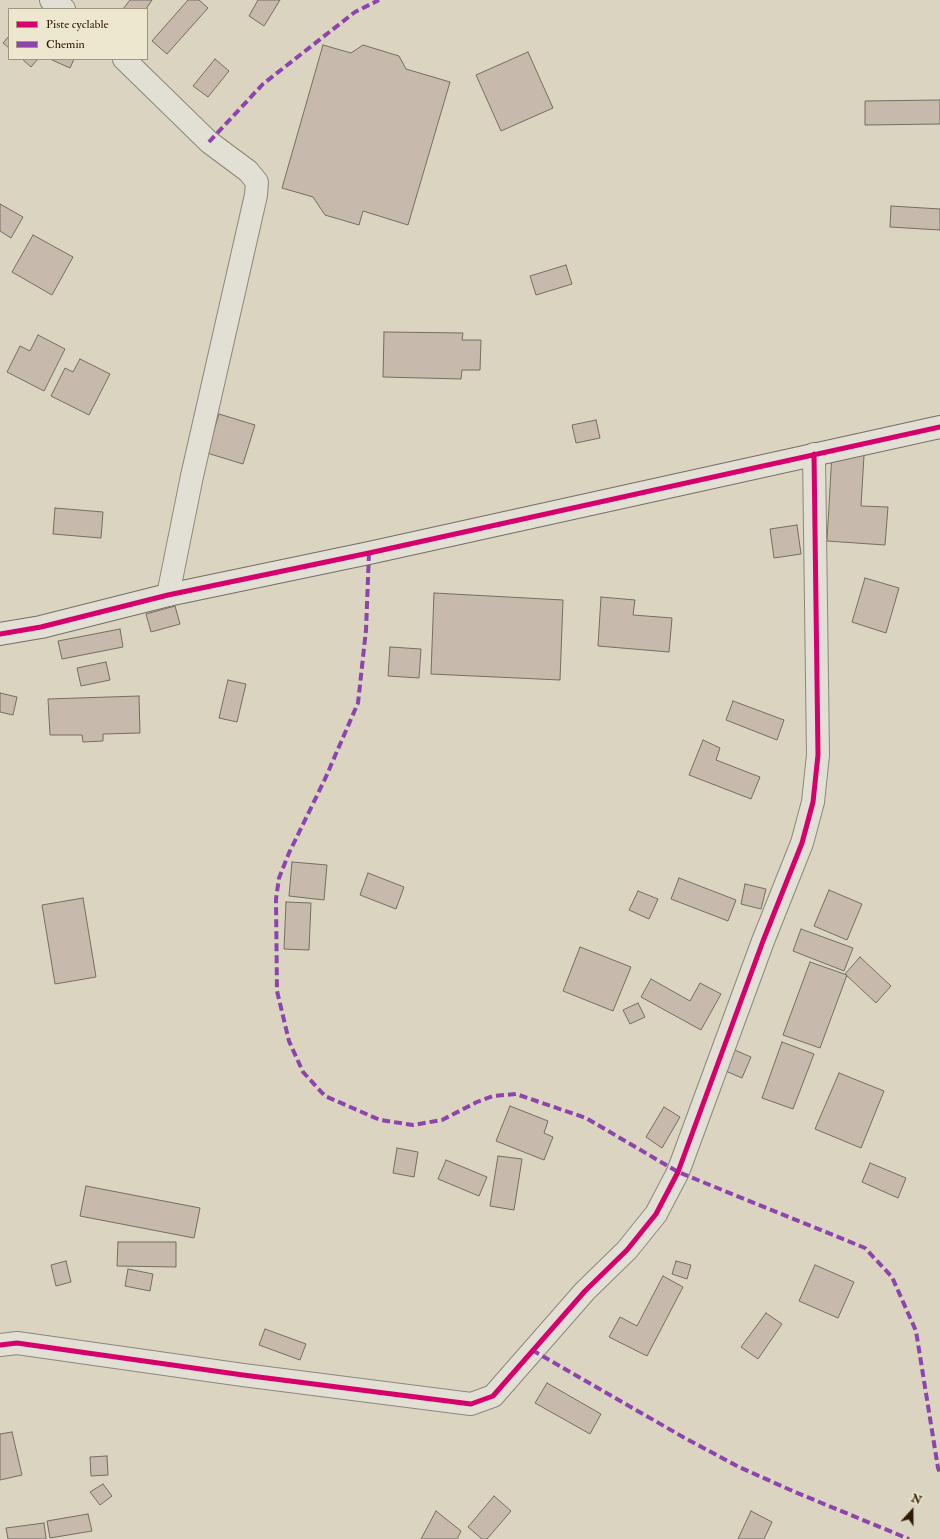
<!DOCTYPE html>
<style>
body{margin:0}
#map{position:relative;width:940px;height:1539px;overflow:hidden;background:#dad4c0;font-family:"IM FELL Double Pica",serif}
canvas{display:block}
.legend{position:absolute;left:8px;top:8px;width:140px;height:52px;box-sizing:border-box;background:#eee7cf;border:1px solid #a2957f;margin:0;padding:5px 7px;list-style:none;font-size:12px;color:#2f1a06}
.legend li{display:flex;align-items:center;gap:8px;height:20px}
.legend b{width:20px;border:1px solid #a2957f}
.north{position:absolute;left:892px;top:1491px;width:40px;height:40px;-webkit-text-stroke:3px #eee7cf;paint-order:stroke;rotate:21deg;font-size:11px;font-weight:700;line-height:16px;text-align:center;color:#2f1a06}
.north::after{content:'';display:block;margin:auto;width:14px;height:18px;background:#2f1a06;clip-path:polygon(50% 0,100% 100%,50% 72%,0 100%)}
</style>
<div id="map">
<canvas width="940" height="1539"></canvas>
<ul class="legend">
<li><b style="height:5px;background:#d6006c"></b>Piste cyclable</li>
<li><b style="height:5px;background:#8e44ad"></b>Chemin</li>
</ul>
<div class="north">N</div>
</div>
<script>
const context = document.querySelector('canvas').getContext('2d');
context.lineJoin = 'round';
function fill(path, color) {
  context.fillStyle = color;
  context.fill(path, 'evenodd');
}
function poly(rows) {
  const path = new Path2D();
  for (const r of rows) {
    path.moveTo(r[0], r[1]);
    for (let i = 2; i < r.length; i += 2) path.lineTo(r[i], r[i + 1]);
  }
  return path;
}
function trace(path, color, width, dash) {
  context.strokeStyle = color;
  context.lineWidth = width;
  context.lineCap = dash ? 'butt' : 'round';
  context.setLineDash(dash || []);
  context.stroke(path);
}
const building = poly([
 [130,0,152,0,146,9,123,9,130,0],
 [188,0,199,0,208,8,167,54,152,41,188,0],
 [258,0,280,0,264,26,249,16,258,0],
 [9,36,9,48,3,43,9,36],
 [323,45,351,53,363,45,399,56,406,69,450,82,408,225,363,211,359,225,325,215,313,197,282,188,323,45],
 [528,52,553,108,501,131,476,75,528,52],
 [22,59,38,59,31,67,22,59],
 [52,59,74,59,70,68,52,60,52,59],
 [215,59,229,71,208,97,193,86,215,59],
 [940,100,940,124,865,125,865,101,940,100],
 [0,204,23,217,11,238,0,231,0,204],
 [891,206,940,209,940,230,890,227,891,206],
 [33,235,73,257,52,295,12,272,33,235],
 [566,265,572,284,536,295,530,276,566,265],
 [384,332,463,333,462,340,481,340,480,370,462,370,461,379,383,377,384,332],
 [38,335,65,349,44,391,7,372,20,346,30,351,38,335],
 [80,359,110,374,89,415,51,396,65,368,73,372,80,359],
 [219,414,255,425,243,464,207,453,219,414],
 [596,420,600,438,576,443,572,425,596,420],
 [832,453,864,455,861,506,888,507,885,545,827,541,832,453],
 [55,508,103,512,101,538,53,534,55,508],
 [797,525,801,554,774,558,770,529,797,525],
 [865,578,899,588,886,633,852,622,865,578],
 [434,593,563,600,560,680,431,674,434,593],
 [601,597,635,600,633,615,672,618,669,652,598,646,601,597],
 [175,606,180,624,151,632,146,614,175,606],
 [120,629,123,647,62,659,58,641,120,629],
 [390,647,421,649,419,678,388,676,390,647],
 [106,662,110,680,81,686,77,668,106,662],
 [228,680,246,684,237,722,219,718,228,680],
 [0,693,17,697,13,715,0,712,0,693],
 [139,696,140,733,103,734,103,741,83,742,82,735,50,735,48,699,139,696],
 [733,701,784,720,777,740,726,720,733,701],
 [703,740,720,748,716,760,760,777,751,799,689,775,703,740],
 [292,862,327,865,324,900,289,896,292,862],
 [368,873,404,887,396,909,360,895,368,873],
 [679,878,736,900,728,921,671,899,679,878],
 [745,884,766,889,761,909,741,904,745,884],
 [829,890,862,904,847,940,814,926,829,890],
 [638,891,658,899,649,919,629,910,638,891],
 [83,898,96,977,55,984,42,905,83,898],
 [286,902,311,903,309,950,284,949,286,902],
 [801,929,853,948,844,971,793,951,801,929],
 [580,947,631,967,613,1011,563,991,580,947],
 [860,957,891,986,876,1003,845,974,860,957],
 [810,962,847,975,820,1048,783,1035,810,962],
 [651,979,690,1001,700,983,721,994,701,1030,641,997,651,979],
 [638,1003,645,1017,630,1024,623,1010,638,1003],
 [782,1042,814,1054,793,1109,762,1098,782,1042],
 [730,1048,751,1057,742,1078,721,1069,730,1048],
 [839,1073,884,1091,861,1148,815,1129,839,1073],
 [510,1106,548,1121,544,1133,553,1137,544,1160,496,1141,510,1106],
 [664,1107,680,1117,662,1148,646,1137,664,1107],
 [397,1148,418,1152,414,1177,393,1173,397,1148],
 [498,1156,522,1159,514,1210,490,1206,498,1156],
 [446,1160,487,1177,479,1196,438,1179,446,1160],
 [870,1163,906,1178,898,1198,862,1182,870,1163],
 [86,1186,200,1208,194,1238,80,1216,86,1186],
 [118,1242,176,1242,176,1267,117,1266,118,1242],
 [66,1261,71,1282,56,1286,51,1265,66,1261],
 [676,1261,691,1265,687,1279,672,1274,676,1261],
 [815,1265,854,1282,838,1318,799,1301,815,1265],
 [128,1269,153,1274,150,1291,125,1286,128,1269],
 [663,1276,683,1287,647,1356,609,1337,620,1317,637,1326,663,1276],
 [766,1313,782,1324,758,1359,741,1347,766,1313],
 [265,1329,306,1344,300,1360,259,1345,265,1329],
 [547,1383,601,1414,590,1434,535,1403,547,1383],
 [12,1432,22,1475,0,1480,0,1434,12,1432],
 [107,1456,108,1475,91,1476,90,1457,107,1456],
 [103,1484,112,1496,100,1505,90,1492,103,1484],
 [494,1496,511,1511,487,1539,482,1539,468,1527,494,1496],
 [436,1511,461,1531,457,1539,421,1539,436,1511],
 [751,1511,772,1522,764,1539,738,1539,751,1511],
 [88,1514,92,1531,50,1538,47,1521,88,1514],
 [44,1523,46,1539,8,1539,6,1528,44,1523]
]);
fill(building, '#c7b9ab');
trace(building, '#756e61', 1);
const street = poly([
 [51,0,64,9],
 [124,59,209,142,248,171,257,182,256,195,192,476,168,595],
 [0,1345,17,1343,243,1375,471,1404,493,1396,585,1291,627,1250,656,1214,678,1172,763,941,802,843,813,802,818,755,814,454]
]);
const secondary = poly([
 [0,634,41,627,168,595,369,553,940,427]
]);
trace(street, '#8d877a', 24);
trace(secondary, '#756e61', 24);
trace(street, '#e2dfd5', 22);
trace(secondary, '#e2dfd5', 22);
trace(poly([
 [209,142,263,84,355,12,379,0],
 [369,553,366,630,358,703,325,779,289,853,279,878,276,899,277,991,289,1041,303,1072,325,1096,380,1120,413,1125,442,1120,477,1102,493,1096,516,1094,586,1118,678,1172,865,1248,892,1277,916,1331,938,1468,940,1473],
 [532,1350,683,1437,739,1467,795,1492,909,1539]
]), '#8e44ad', 4, [8, 4]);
trace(poly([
 [0,634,41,627,168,595,369,553,940,427],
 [0,1345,17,1343,243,1375,471,1404,493,1396,585,1291,627,1250,656,1214,678,1172,763,941,802,843,813,802,818,755,814,454]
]), '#d6006c', 5);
</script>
